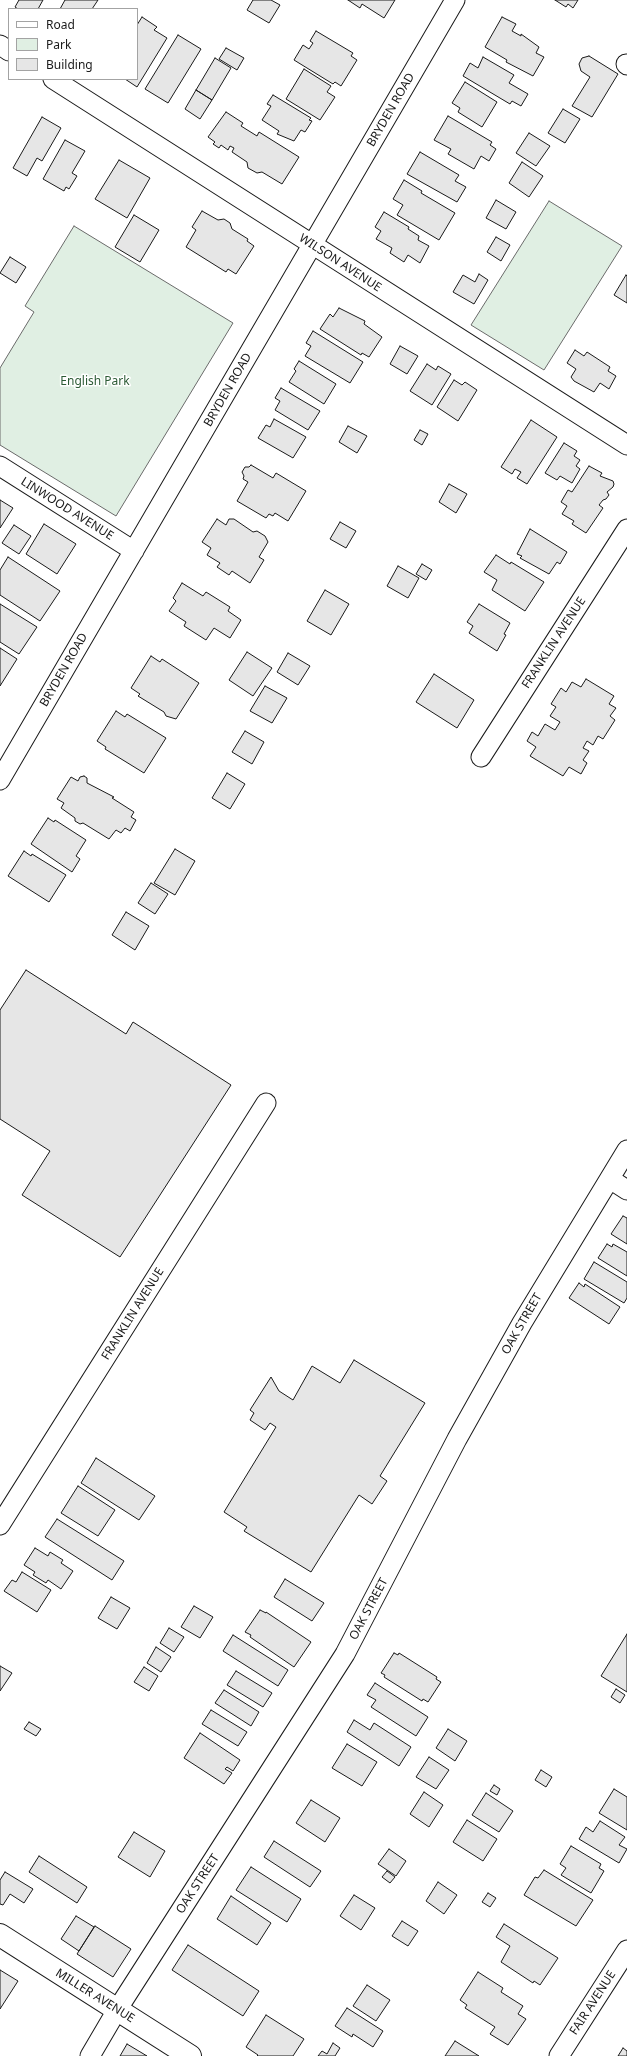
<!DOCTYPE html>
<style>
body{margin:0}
#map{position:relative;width:627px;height:2056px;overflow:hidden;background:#fff;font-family:"Noto Sans",sans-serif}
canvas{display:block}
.legend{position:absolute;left:8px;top:8px;width:130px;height:72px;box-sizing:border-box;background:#fff;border:1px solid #a3a3a3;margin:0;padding:5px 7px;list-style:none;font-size:12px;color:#1a1a1a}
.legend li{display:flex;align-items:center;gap:8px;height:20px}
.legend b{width:20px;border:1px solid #a3a3a3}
</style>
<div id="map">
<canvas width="627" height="2056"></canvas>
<ul class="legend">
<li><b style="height:5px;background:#fff"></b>Road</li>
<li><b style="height:11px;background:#e0efe3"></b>Park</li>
<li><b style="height:11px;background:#e6e6e6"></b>Building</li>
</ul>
</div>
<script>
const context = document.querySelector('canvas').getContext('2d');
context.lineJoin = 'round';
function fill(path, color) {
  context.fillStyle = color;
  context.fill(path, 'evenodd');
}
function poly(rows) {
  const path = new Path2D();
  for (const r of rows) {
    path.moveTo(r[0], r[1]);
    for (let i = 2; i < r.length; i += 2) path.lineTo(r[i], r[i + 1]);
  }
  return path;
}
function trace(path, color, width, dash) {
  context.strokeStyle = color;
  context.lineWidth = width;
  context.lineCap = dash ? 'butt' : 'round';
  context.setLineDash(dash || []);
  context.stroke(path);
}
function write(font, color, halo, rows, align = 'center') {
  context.font = font + ' "Noto Sans",sans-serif';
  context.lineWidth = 3;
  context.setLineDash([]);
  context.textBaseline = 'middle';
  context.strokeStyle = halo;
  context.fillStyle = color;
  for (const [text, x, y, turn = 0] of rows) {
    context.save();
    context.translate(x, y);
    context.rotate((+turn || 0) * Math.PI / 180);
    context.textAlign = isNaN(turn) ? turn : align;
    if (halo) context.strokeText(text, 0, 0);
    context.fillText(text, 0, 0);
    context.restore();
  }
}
const green = poly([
 [549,201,622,246,544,370,471,325,549,201],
 [74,226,233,323,116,516,0,445,0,368,34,312,25,306,74,226]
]);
fill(green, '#e0efe3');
trace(green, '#6a6a6a', 1);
const building = poly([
 [19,0,43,0,38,9,18,9,15,7,19,0],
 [65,0,98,0,92,9,60,9,65,0],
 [253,0,271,0,280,5,269,23,247,10,253,0],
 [348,0,395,0,384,18,362,4,360,8,348,0],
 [555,0,578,0,573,8,568,4,566,7,555,0],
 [142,17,157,27,154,30,167,38,137,87,125,79,137,79,137,25,142,17],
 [502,17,516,24,512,31,521,36,521,34,539,47,536,53,544,57,533,76,506,62,507,60,485,47,502,17],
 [316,31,353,53,351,56,357,60,341,86,335,82,333,84,294,60,303,45,309,49,313,43,310,41,316,31],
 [178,35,201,49,168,103,145,89,178,35],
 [226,48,244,58,237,70,219,59,226,48],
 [589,56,618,74,592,117,572,106,590,77,581,71,579,64,582,58,589,56],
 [483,57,514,75,509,83,528,94,521,106,512,101,510,104,463,76,470,63,478,68,483,57],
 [215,58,231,68,212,100,196,90,215,58],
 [304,69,331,86,327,92,335,97,320,120,286,99,304,69],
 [465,82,497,102,482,127,458,112,460,108,452,103,465,82],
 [196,90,212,100,200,119,185,109,196,90],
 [273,95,311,118,309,120,312,121,305,132,301,130,294,141,277,134,279,131,262,120,271,106,267,104,273,95],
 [563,109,580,119,565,143,548,133,563,109],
 [226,112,243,123,241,126,257,136,259,132,299,157,282,184,262,172,257,173,248,168,247,162,232,152,234,148,230,146,228,150,221,145,219,148,213,144,215,142,208,137,226,112],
 [448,116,492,142,490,145,496,149,489,161,481,156,474,169,448,154,451,149,434,140,448,116],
 [42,117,61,128,42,161,37,158,27,176,13,168,42,117],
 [529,133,550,146,536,166,516,153,529,133],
 [65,140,85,151,72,173,77,176,69,189,66,187,64,191,43,179,65,140],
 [420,152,459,175,455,181,466,187,457,202,407,174,420,152],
 [119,160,150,178,127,218,95,199,119,160],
 [522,162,543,176,529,197,509,183,522,162],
 [404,180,422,191,421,193,455,213,439,240,397,215,403,205,393,199,404,180],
 [496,200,516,212,506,229,486,218,496,200],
 [202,211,218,220,224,219,230,223,232,229,248,239,247,241,254,246,236,274,228,269,226,272,186,247,196,230,192,227,202,211],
 [384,212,409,227,408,229,419,236,418,240,429,246,420,263,408,255,404,262,390,253,392,248,376,239,381,231,375,227,384,212],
 [134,215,159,230,140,262,115,247,134,215],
 [496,237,510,245,501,261,487,252,496,237],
 [10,257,26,267,16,283,0,273,10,257],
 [479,274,488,280,474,304,453,292,463,275,475,282,479,274],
 [626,275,627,276,627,303,614,295,626,275],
 [339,308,365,321,364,324,382,337,369,357,362,353,361,355,320,329,330,314,333,317,339,308],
 [313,331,363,362,350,383,305,356,311,346,306,343,313,331],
 [400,346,418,356,407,374,390,364,400,346],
 [575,350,584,356,587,352,610,367,608,371,616,376,609,389,600,383,594,392,574,381,571,377,576,369,567,363,575,350],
 [299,361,336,384,324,404,289,382,296,371,294,369,299,361],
 [427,364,436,370,438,366,451,374,432,405,410,391,427,364],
 [454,380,462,385,465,382,477,390,458,421,437,407,454,380],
 [281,388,320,411,308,430,275,410,280,401,275,398,281,388],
 [274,419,306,437,293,458,258,438,266,425,270,427,274,419],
 [531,420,557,437,527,484,517,478,521,472,515,469,512,474,501,467,531,420],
 [348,426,367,436,357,453,339,442,348,426],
 [420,430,428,434,422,445,414,440,420,430],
 [564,443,577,451,574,456,580,460,576,466,580,469,572,483,560,476,557,480,545,473,564,443],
 [251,465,273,478,276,473,306,491,288,521,275,513,273,516,269,514,266,518,237,501,248,482,243,479,244,476,242,472,245,467,249,467,251,465],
 [589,466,602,473,600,476,613,481,614,484,613,487,607,492,609,495,606,499,603,500,599,505,603,508,586,533,572,524,574,521,562,514,567,506,561,502,568,490,572,492,589,466],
 [449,484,467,494,456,513,439,502,449,484],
 [0,500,13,508,0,528,0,500],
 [217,519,226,525,229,519,234,519,253,532,257,531,265,536,268,542,259,557,264,560,250,583,232,571,229,575,217,567,220,563,207,555,211,548,202,542,217,519],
 [340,522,356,531,346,548,330,539,340,522],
 [44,524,76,544,57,574,26,554,44,524],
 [14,525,31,536,19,554,2,543,14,525],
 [530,529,567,552,560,564,557,562,549,574,520,558,522,556,517,554,530,529],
 [496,555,510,564,511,562,544,582,525,611,492,590,497,580,484,572,496,555],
 [8,557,60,591,40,621,0,595,0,570,8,557],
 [422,564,432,570,426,580,416,574,422,564],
 [398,566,419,578,408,598,387,586,398,566],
 [182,583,203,596,206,592,230,607,228,611,241,620,230,638,214,628,206,640,184,626,186,622,169,611,176,601,173,598,182,583],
 [325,590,349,604,331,635,307,621,325,590],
 [0,604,37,627,19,654,0,642,0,604],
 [479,604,510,623,504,634,506,635,497,651,469,633,473,626,467,622,479,604],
 [0,648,17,659,0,686,0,648],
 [247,652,272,668,253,696,229,680,247,652],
 [288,653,310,666,298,685,277,672,288,653],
 [151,656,160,662,162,659,199,683,176,719,166,716,164,712,138,696,140,694,131,688,151,656],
 [434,674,474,700,457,728,416,702,434,674],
 [586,679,614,696,609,704,616,708,610,716,615,720,603,739,598,736,593,745,587,741,583,748,589,751,583,760,587,763,581,774,569,767,563,776,530,756,536,747,527,741,532,732,538,736,545,724,555,730,560,722,550,716,556,707,551,704,561,688,566,692,572,682,581,687,586,679],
 [265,686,287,698,272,723,250,711,265,686],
 [116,711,125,717,127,714,166,738,144,773,105,749,106,747,97,741,116,711],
 [245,731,264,742,252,764,232,752,245,731],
 [227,773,245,784,230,809,212,798,227,773],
 [84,776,87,778,87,783,114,797,112,798,134,812,131,817,136,820,130,831,125,828,121,833,116,830,109,839,83,823,80,824,75,821,75,818,61,808,64,803,57,799,71,777,78,781,80,777,84,776],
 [48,818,54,822,55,820,86,840,76,856,80,859,72,872,31,844,48,818],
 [175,849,195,861,175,895,154,883,175,849],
 [24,851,31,856,32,854,66,875,49,902,8,876,24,851],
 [151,883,168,894,155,914,138,903,151,883],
 [126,912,149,926,135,950,112,935,126,912],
 [26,970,126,1034,133,1022,231,1085,120,1257,22,1195,50,1151,0,1119,0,1010,26,970],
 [623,1216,627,1218,627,1244,611,1234,623,1216],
 [607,1244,612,1247,613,1244,627,1252,627,1276,598,1258,607,1244],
 [594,1262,627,1282,627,1298,624,1303,584,1279,594,1262],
 [579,1283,584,1287,585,1284,620,1307,609,1324,569,1298,579,1283],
 [354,1360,425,1403,380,1476,387,1481,372,1504,359,1495,311,1572,244,1531,247,1527,224,1512,276,1427,270,1423,265,1430,250,1420,254,1413,250,1410,271,1377,279,1391,293,1400,312,1366,340,1383,354,1360],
 [96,1458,155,1496,139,1520,81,1483,96,1458],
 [78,1486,115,1510,98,1536,61,1513,78,1486],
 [57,1519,124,1561,112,1580,45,1537,57,1519],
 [35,1548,48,1556,50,1552,63,1560,61,1563,73,1571,61,1589,48,1580,46,1583,33,1575,35,1572,24,1565,35,1548],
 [22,1572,51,1590,37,1612,4,1591,12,1580,16,1582,22,1572],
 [285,1579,324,1603,312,1621,274,1597,285,1579],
 [111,1597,130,1608,117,1629,98,1618,111,1597],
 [194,1606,213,1617,200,1638,181,1627,194,1606],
 [260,1610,266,1613,266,1612,311,1642,294,1667,250,1637,251,1635,245,1632,260,1610],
 [169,1628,184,1637,174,1652,160,1643,169,1628],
 [627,1634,627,1692,601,1676,627,1634],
 [233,1635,288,1670,278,1686,223,1651,233,1635],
 [156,1647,171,1657,161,1672,147,1663,156,1647],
 [394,1653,398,1655,399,1653,437,1677,436,1679,441,1682,428,1702,423,1699,422,1701,384,1677,385,1675,381,1673,394,1653],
 [0,1666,12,1673,0,1691,0,1666],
 [144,1667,158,1676,149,1691,134,1682,144,1667],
 [236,1671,272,1693,263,1707,227,1685,236,1671],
 [375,1683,428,1717,416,1736,371,1707,376,1700,367,1695,375,1683],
 [616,1689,625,1695,620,1703,611,1697,616,1689],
 [224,1690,259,1712,251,1726,215,1703,224,1690],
 [211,1710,247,1732,238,1746,202,1724,211,1710],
 [354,1720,370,1730,374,1723,411,1747,399,1766,347,1732,354,1720],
 [29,1722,41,1729,36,1736,24,1729,29,1722],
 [448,1729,467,1741,455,1761,436,1748,448,1729],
 [200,1733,240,1760,233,1771,227,1767,225,1769,232,1773,224,1784,184,1758,200,1733],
 [347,1744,377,1762,362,1786,332,1768,347,1744],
 [429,1757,449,1770,436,1789,416,1777,429,1757],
 [541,1770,552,1777,546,1787,535,1780,541,1770],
 [494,1785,500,1789,497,1795,490,1791,494,1785],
 [614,1789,627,1797,627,1830,599,1813,614,1789],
 [424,1792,443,1805,429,1827,410,1814,424,1792],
 [486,1793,513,1811,499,1832,472,1815,486,1793],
 [311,1800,340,1818,325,1842,296,1823,311,1800],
 [467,1820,497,1839,483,1861,453,1842,467,1820],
 [600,1821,625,1837,619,1845,627,1849,619,1863,579,1839,586,1827,593,1832,600,1821],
 [134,1832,165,1851,150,1877,118,1857,134,1832],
 [274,1841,321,1871,310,1887,264,1857,274,1841],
 [571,1846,601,1864,599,1868,604,1871,591,1893,561,1875,566,1868,560,1864,571,1846],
 [389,1849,406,1861,396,1876,378,1864,389,1849],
 [39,1856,87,1887,77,1903,29,1872,39,1856],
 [251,1867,301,1899,287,1922,236,1890,251,1867],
 [544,1870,593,1900,576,1926,524,1895,535,1877,538,1878,544,1870],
 [387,1871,395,1877,390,1883,382,1877,387,1871],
 [5,1872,33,1889,24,1903,10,1894,3,1905,0,1904,0,1880,5,1872],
 [438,1882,457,1895,444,1914,426,1901,438,1882],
 [488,1893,496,1898,490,1907,482,1902,488,1893],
 [354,1895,375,1908,361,1930,340,1916,354,1895],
 [231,1896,271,1923,257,1945,217,1919,231,1896],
 [76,1916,94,1927,79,1951,61,1939,76,1916],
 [402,1921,418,1931,408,1946,392,1936,402,1921],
 [504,1924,558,1958,540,1985,534,1981,533,1983,501,1962,510,1946,496,1937,504,1924],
 [95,1926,131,1949,113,1977,77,1954,95,1926],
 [188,1945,259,1991,243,2016,172,1970,188,1945],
 [0,1970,18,1981,0,2009,0,1970],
 [478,1972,503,1988,501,1992,523,2006,518,2014,526,2019,508,2045,490,2034,495,2027,465,2008,467,2005,460,2000,478,1972],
 [367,1985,390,2000,376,2021,353,2006,367,1985],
 [347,2008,383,2031,373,2047,353,2034,352,2037,335,2026,347,2008],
 [266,2015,304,2039,293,2056,257,2056,258,2055,246,2047,266,2015],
 [455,2041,479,2056,445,2056,455,2041],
 [333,2043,340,2048,335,2056,318,2056,322,2051,327,2054,333,2043],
 [127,2044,147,2056,120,2056,127,2044],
 [623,2048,627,2051,627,2056,618,2056,623,2048]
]);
fill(building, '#e6e6e6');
trace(building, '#1a1a1a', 1);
const minor = poly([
 [0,45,9,51],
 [626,64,627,65],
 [53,79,627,445],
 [0,466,134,551],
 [481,757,627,529],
 [0,780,455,0],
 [610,1179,627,1190],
 [0,1525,266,1103],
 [90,2056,117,2010,345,1654,457,1439,522,1323,627,1150],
 [559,2056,627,1950]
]);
const tertiary = poly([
 [0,1935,190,2056]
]);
trace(minor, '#1a1a1a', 21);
trace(tertiary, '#1a1a1a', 24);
trace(minor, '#fff', 19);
trace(tertiary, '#fff', 22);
write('12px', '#1a1a1a', '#fff', [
 ["BRYDEN ROAD",391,110,-60],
 ["WILSON AVENUE",340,263,33],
 ["BRYDEN ROAD",228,390,-60],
 ["LINWOOD AVENUE",67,509,32],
 ["FRANKLIN AVENUE",554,643,-57],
 ["BRYDEN ROAD",64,670,-60],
 ["FRANKLIN AVENUE",133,1314,-58],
 ["OAK STREET",522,1324,-60],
 ["OAK STREET",369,1609,-62],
 ["OAK STREET",198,1884,-57],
 ["MILLER AVENUE",95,1996,32],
 ["FAIR AVENUE",593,2003,-57]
]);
write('12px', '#2b5a34', '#fff', [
 ["English Park",95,382]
]);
</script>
